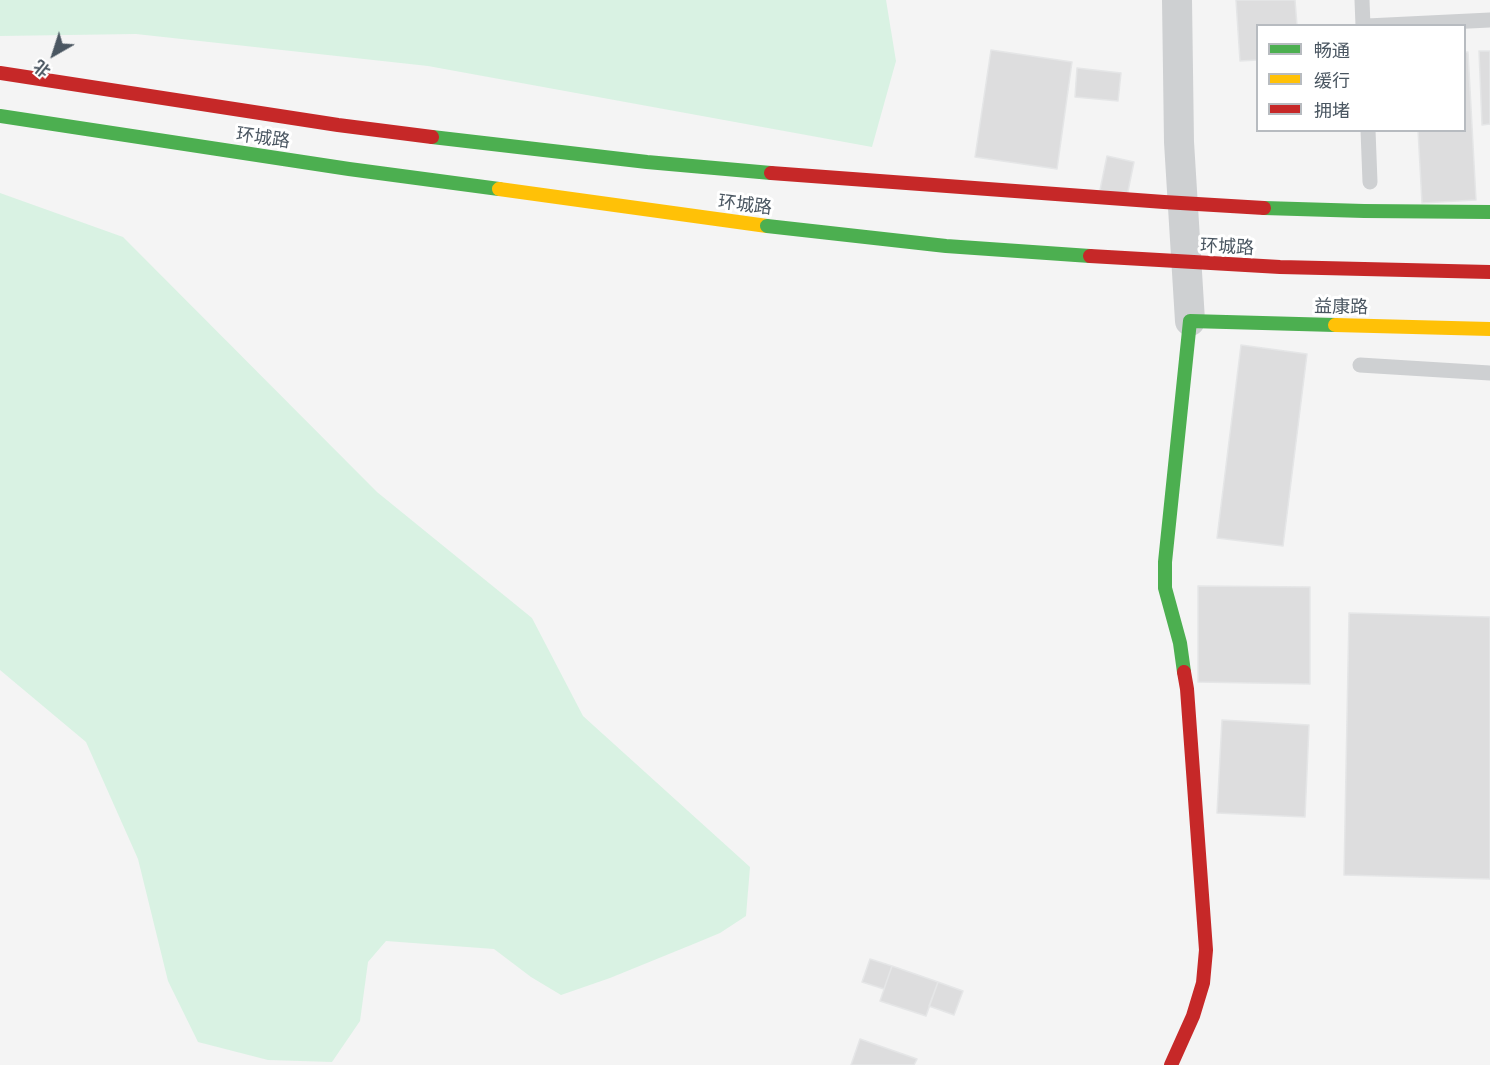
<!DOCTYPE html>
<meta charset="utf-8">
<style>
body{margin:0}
#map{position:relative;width:1490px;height:1065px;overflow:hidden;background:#f4f4f4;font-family:"Public Sans","Noto Sans SC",sans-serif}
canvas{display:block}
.legend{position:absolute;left:1256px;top:24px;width:210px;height:108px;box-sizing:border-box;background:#fff;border:2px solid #b7bbc0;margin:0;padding:8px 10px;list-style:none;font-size:18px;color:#4a5661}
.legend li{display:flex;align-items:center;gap:12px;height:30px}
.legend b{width:30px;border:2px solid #b7bbc0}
.north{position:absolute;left:24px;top:24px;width:60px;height:60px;-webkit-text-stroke:4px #fff;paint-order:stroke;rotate:219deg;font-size:16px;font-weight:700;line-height:24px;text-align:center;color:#4a5661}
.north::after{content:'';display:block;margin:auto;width:21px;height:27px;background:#4a5661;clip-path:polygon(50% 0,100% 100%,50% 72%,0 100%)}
</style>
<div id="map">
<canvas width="1490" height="1065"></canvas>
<ul class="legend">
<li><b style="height:8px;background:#4caf50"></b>畅通</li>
<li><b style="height:8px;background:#ffc107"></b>缓行</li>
<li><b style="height:8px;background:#c62828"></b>拥堵</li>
</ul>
<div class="north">北</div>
</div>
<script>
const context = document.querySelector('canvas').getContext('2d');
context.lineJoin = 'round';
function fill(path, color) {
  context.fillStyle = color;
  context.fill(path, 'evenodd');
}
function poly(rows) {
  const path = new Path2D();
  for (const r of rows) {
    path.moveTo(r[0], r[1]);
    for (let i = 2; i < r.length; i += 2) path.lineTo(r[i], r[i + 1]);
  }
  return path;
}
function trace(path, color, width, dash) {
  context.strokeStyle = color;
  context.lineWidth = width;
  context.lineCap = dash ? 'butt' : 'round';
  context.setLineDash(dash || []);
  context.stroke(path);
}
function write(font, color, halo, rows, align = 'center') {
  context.font = font + ' "Public Sans","Noto Sans SC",sans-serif';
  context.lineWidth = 6;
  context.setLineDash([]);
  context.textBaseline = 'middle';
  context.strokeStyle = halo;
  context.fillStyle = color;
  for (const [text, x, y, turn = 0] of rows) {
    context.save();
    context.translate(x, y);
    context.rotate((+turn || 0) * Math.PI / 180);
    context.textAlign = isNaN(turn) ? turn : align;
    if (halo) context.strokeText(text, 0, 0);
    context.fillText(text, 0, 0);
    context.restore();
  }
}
fill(poly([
 [0,0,886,0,896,61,872,147,428,66,136,34,0,36],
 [0,193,123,237,377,492,532,618,583,716,750,867,746,916,720,933,696,943,610,978,561,995,531,977,494,949,386,941,368,962,360,1021,332,1062,268,1060,198,1042,168,981,138,859,86,742,0,670]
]), '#d9f2e3');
const building = poly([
 [1236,0,1295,0,1297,26,1258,26,1258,60,1240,61,1236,0],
 [991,50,1072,62,1057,169,975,157,991,50],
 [1479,51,1490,51,1490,124,1482,125,1479,51],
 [1464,52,1468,52,1476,200,1422,203,1418,130,1464,130,1464,52],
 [1077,68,1121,73,1118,101,1075,97,1077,68],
 [1107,156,1134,162,1127,196,1100,190,1107,156],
 [1241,345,1307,354,1283,546,1217,538,1241,345],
 [1198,586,1310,587,1310,684,1198,682,1198,586],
 [1349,613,1490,617,1490,879,1344,875,1349,613],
 [1222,720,1309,725,1305,817,1217,813,1222,720],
 [870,959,892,966,884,989,862,982,870,959],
 [892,966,938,982,926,1016,880,1001,892,966],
 [938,982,963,991,954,1015,929,1006,938,982],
 [860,1039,917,1059,914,1065,851,1065,860,1039]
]);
fill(building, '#ddddde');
trace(building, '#e5e6e7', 1.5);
trace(poly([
 [1362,0,1363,26],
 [1367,26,1490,20],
 [1368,130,1370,182],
 [1360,365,1490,373]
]), '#ced0d2', 15);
trace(poly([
 [1177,0,1179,142,1190,321]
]), '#ced0d2', 30);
trace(poly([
 [0,116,349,169,499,189],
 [432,137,647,162,771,173],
 [1184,672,1180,643,1165,588,1165,562,1190,321,1335,325]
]), '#4caf50', 14);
trace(poly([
 [499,189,767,226],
 [1335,325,1490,329]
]), '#ffc107', 14);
trace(poly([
 [0,73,338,125,432,137],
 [1171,1065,1193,1016,1203,983,1206,950,1187,689,1184,672]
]), '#c62828', 14);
trace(poly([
 [1264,208,1364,211,1490,212],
 [767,226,946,246,1090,256]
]), '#4caf50', 14);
trace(poly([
 [771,173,1164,202,1264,208],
 [1090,256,1280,267,1490,272]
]), '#c62828', 14);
write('18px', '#4a5661', '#fff', [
 ["环城路",263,138,8],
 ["环城路",745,205,7],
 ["环城路",1227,247,3],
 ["益康路",1341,307,1]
]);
</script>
